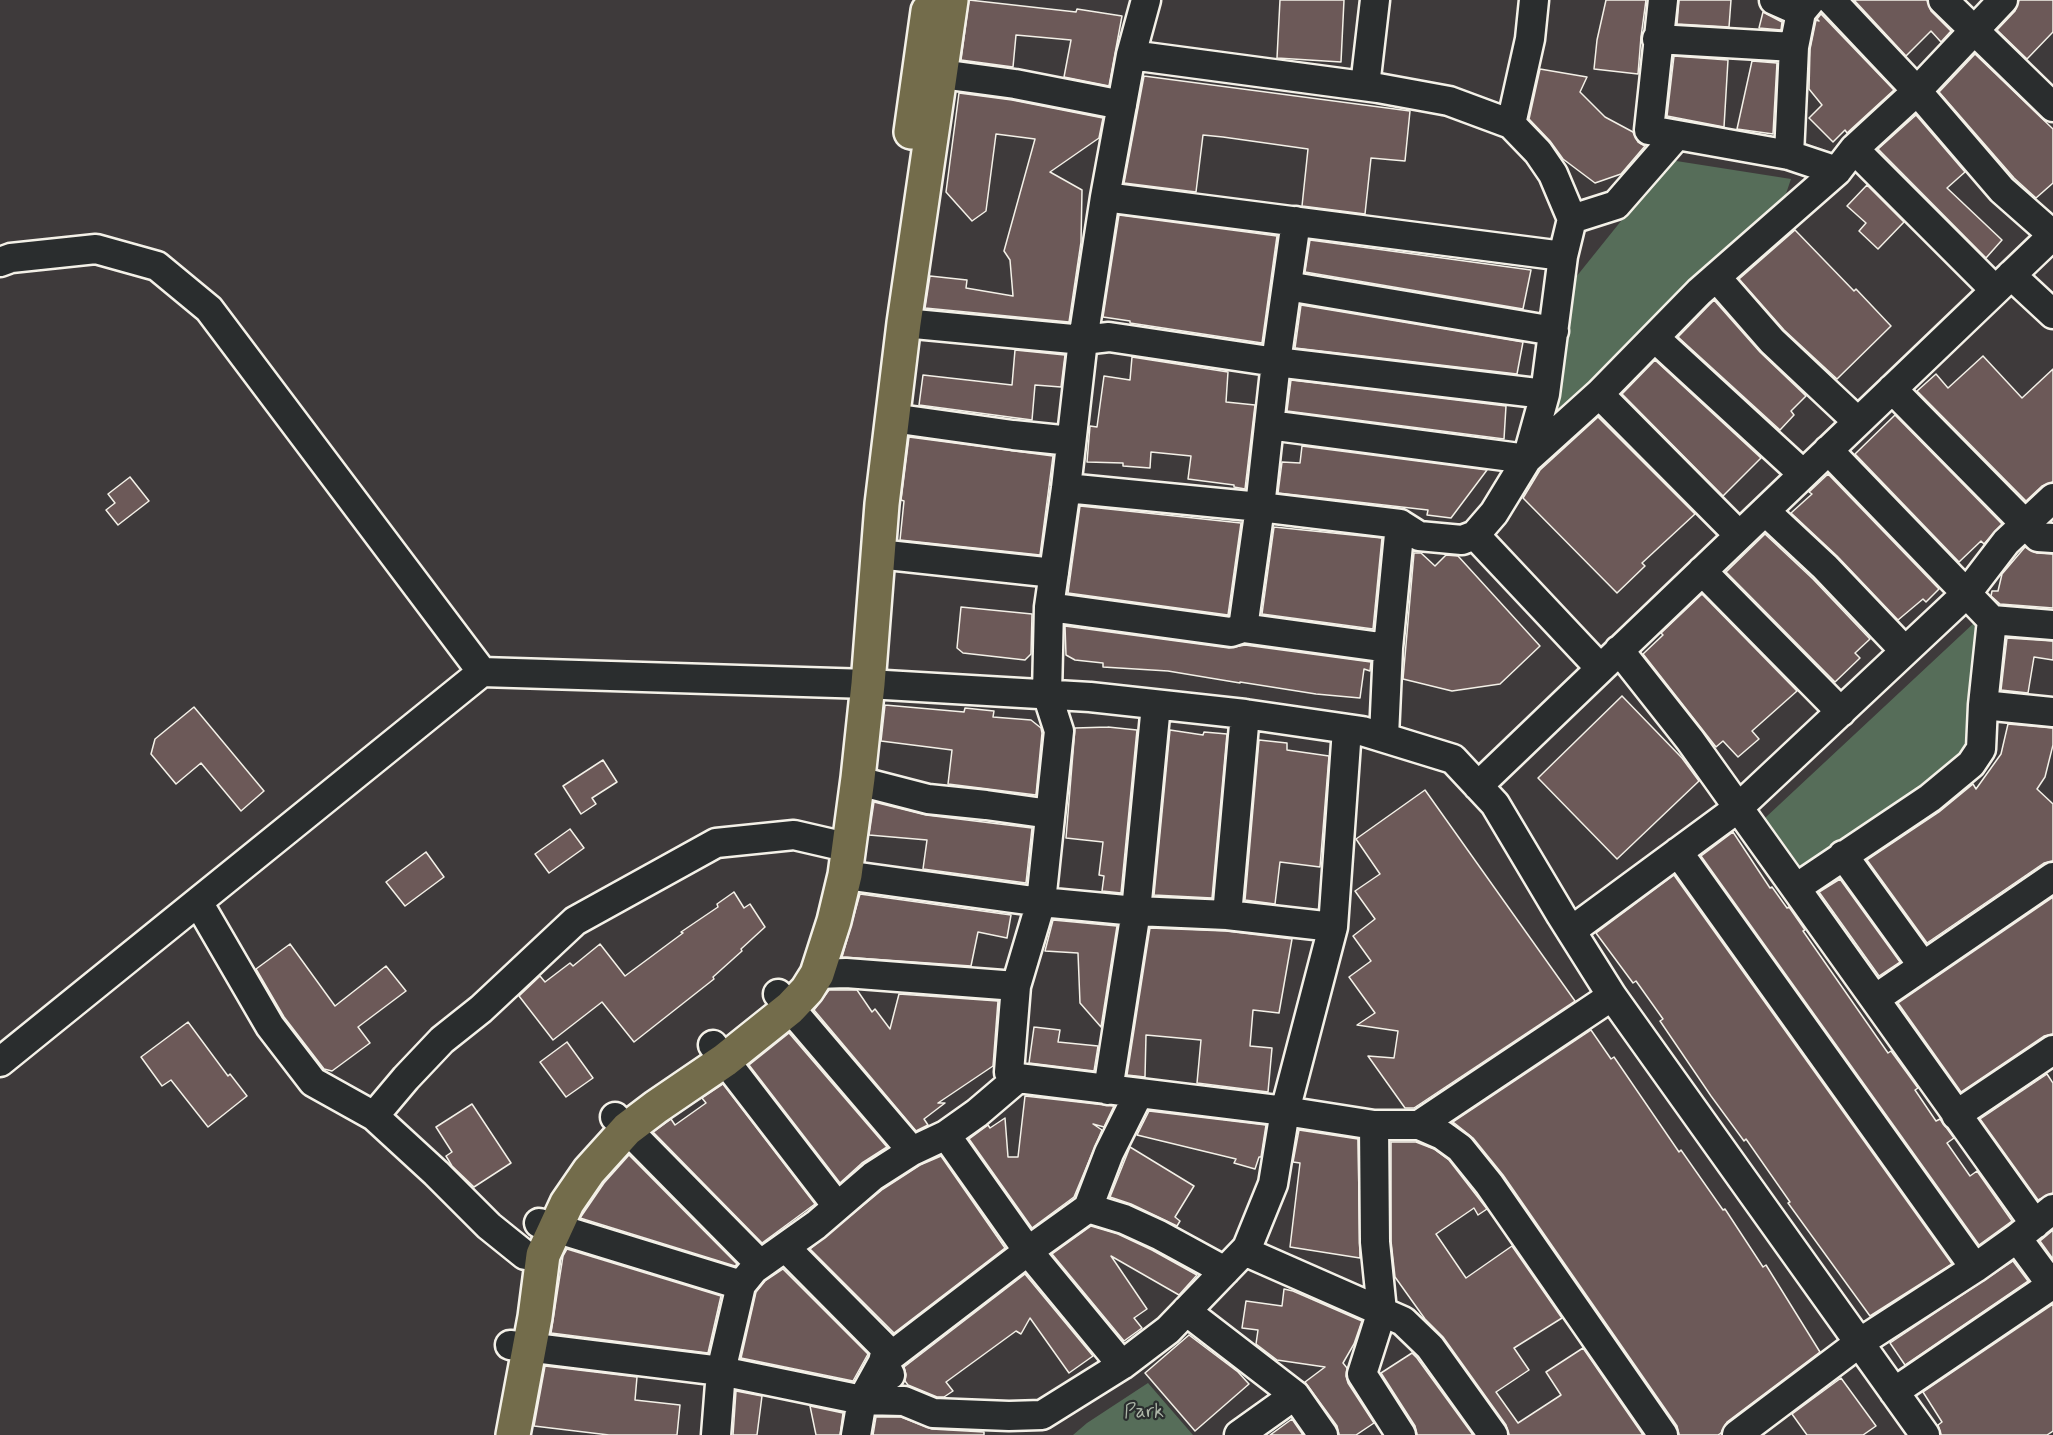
<!DOCTYPE html>
<style>
body{margin:0}
canvas{display:block;background:#3e3a3b}
</style>
<canvas width="2053" height="1435"></canvas>
<script>
const context = document.querySelector('canvas').getContext('2d');
context.lineJoin = 'round';
function fill(path, color) {
  context.fillStyle = color;
  context.fill(path, 'evenodd');
}
function poly(rows) {
  const path = new Path2D();
  for (const r of rows) {
    path.moveTo(r[0], r[1]);
    for (let i = 2; i < r.length; i += 2) path.lineTo(r[i], r[i + 1]);
  }
  return path;
}
function trace(path, color, width, dash) {
  context.strokeStyle = color;
  context.lineWidth = width;
  context.lineCap = dash ? 'butt' : 'round';
  context.setLineDash(dash || []);
  context.stroke(path);
}
function write(font, color, halo, rows, align = 'center') {
  context.font = font + ' Mynerve,sans-serif';
  context.lineWidth = 4.5;
  context.setLineDash([]);
  context.textBaseline = 'middle';
  context.strokeStyle = halo;
  context.fillStyle = color;
  for (const [text, x, y, turn = 0] of rows) {
    context.save();
    context.translate(x, y);
    context.rotate((+turn || 0) * Math.PI / 180);
    context.textAlign = isNaN(turn) ? turn : align;
    if (halo) context.strokeText(text, 0, 0);
    context.fillText(text, 0, 0);
    context.restore();
  }
}
fill(poly([
 [1670,160,1791,179,1774,229,1562,427,1553,416,1564,292],
 [1975,622,1986,630,1984,658,1964,762,1805,873,1765,818],
 [1148,1383,1193,1435,1073,1435,1087,1423]
]), '#566d59');
const building = poly([
 [969,0,1076,12,1077,9,1122,16,1109,86,1064,77,1071,40,1016,35,1013,67,961,60,969,0],
 [1280,0,1344,0,1341,62,1277,58,1280,0],
 [1606,0,1646,0,1641,37,1638,74,1594,69,1597,40,1606,0],
 [1679,0,1731,0,1729,27,1677,24,1679,0],
 [1854,0,1927,0,1931,11,1951,31,1941,42,1931,31,1906,56,1854,0],
 [2019,0,2053,0,2053,32,2027,59,1997,30,2015,11,2019,0],
 [1763,12,1782,22,1781,30,1759,28,1763,12],
 [1821,14,1894,90,1847,133,1845,130,1833,142,1809,118,1822,105,1809,89,1810,49,1816,20,1819,21,1817,19,1821,14],
 [1975,54,2053,129,2053,183,2036,198,2014,178,1939,92,1975,54],
 [1674,56,1728,60,1724,127,1667,116,1674,56],
 [1752,61,1777,63,1773,134,1737,129,1752,61],
 [1540,69,1587,77,1580,92,1605,117,1633,132,1638,142,1645,146,1621,174,1595,183,1563,159,1550,141,1529,119,1540,69],
 [1144,76,1410,111,1405,161,1371,158,1365,214,1302,206,1308,149,1223,137,1203,135,1196,192,1124,183,1144,76],
 [959,93,1012,100,1103,118,1099,138,1050,172,1082,190,1081,242,1069,322,925,308,930,276,967,280,966,288,1013,296,1010,260,1004,251,1035,139,996,134,986,211,972,221,946,192,959,93],
 [1916,115,1965,172,1947,188,2002,240,1986,258,1878,149,1916,115],
 [1867,185,1904,222,1878,249,1859,231,1866,223,1847,206,1867,185],
 [1119,215,1277,236,1262,343,1130,323,1130,321,1103,317,1119,215],
 [1795,230,1854,291,1856,289,1891,326,1837,379,1784,330,1739,279,1795,230],
 [1310,240,1531,270,1523,309,1305,272,1310,240],
 [1714,300,1760,352,1806,396,1791,411,1794,415,1780,430,1678,337,1714,300],
 [1301,305,1523,342,1517,374,1295,348,1301,305],
 [1015,350,1065,355,1061,387,1035,385,1032,420,919,405,923,375,1012,385,1015,350],
 [1983,356,2022,398,2053,369,2053,482,2042,486,2026,501,1917,391,1936,374,1948,388,1983,356],
 [1132,357,1228,372,1226,402,1255,405,1245,489,1234,487,1234,485,1188,479,1191,456,1151,452,1150,468,1123,466,1123,463,1087,462,1090,426,1097,427,1104,376,1130,380,1132,357],
 [1655,360,1761,458,1723,496,1622,394,1655,360],
 [1291,380,1506,406,1504,439,1287,411,1291,380],
 [1895,415,2002,524,1984,544,1981,541,1959,562,1855,454,1895,415],
 [1598,417,1695,514,1642,563,1645,566,1617,593,1523,498,1540,470,1598,417],
 [909,437,1053,456,1040,555,900,540,904,501,901,500,909,437],
 [1302,446,1487,470,1451,518,1427,515,1428,510,1278,493,1282,462,1300,463,1302,446],
 [1828,474,1939,589,1926,602,1923,599,1898,620,1837,556,1791,513,1812,494,1809,492,1828,474],
 [130,477,149,501,118,525,106,510,115,503,108,494,130,477],
 [1080,506,1241,523,1228,615,1068,593,1080,506],
 [1274,527,1382,538,1373,629,1262,614,1274,527],
 [1765,534,1813,579,1870,639,1855,653,1860,658,1835,682,1726,572,1765,534],
 [2025,547,2037,553,2053,554,2053,608,2000,604,1991,596,1992,591,1998,591,2002,574,2025,547],
 [1414,553,1421,553,1435,566,1446,555,1458,556,1540,646,1500,684,1452,691,1403,679,1414,553],
 [1702,594,1797,691,1752,731,1759,739,1738,757,1723,741,1716,747,1643,654,1663,635,1661,633,1702,594],
 [961,607,1032,614,1031,654,1025,660,963,653,957,648,961,607],
 [1065,626,1229,648,1245,645,1371,662,1370,671,1364,669,1360,698,1316,694,1240,682,1240,683,1168,671,1103,667,1103,663,1075,660,1066,655,1065,626],
 [2007,638,2053,641,2053,660,2034,657,2028,693,2001,690,2007,638],
 [1622,696,1682,758,1699,781,1617,859,1538,778,1622,696],
 [885,705,964,712,965,708,994,711,993,717,1031,720,1041,728,1042,733,1036,795,948,784,952,750,881,741,885,705],
 [194,707,264,791,241,811,201,763,176,784,151,754,155,739,194,707],
 [2008,724,2053,728,2053,745,2045,777,2037,789,2053,804,2053,861,2044,863,1927,943,1867,860,1939,812,1973,784,1976,789,2001,754,2008,724],
 [1108,727,1137,730,1121,893,1102,891,1104,876,1099,875,1103,842,1066,838,1075,728,1108,727],
 [1170,730,1203,735,1204,732,1227,734,1212,898,1154,895,1170,730],
 [1259,740,1287,743,1287,750,1329,756,1320,867,1280,862,1275,904,1245,900,1259,740],
 [603,760,617,782,592,798,596,804,581,814,563,786,603,760],
 [1425,790,1575,1001,1414,1108,1405,1108,1368,1056,1394,1058,1398,1031,1357,1025,1375,1013,1349,977,1371,961,1353,936,1375,919,1355,891,1380,874,1356,839,1425,790],
 [874,802,926,815,1032,828,1026,883,923,869,927,840,869,835,874,802],
 [570,829,584,848,549,873,535,854,570,829],
 [1733,832,1770,888,1772,887,1787,908,1789,907,1805,930,1803,931,1888,1053,1891,1051,1918,1088,1915,1090,1936,1121,1940,1119,1954,1138,1947,1143,1970,1176,1977,1171,2012,1221,1979,1245,1701,856,1733,832],
 [426,852,444,877,405,906,386,882,426,852],
 [1674,875,1952,1264,1870,1316,1788,1203,1790,1202,1746,1139,1744,1141,1711,1096,1660,1021,1663,1019,1636,981,1633,983,1596,933,1674,875],
 [1840,879,1900,962,1879,976,1819,892,1840,879],
 [734,892,744,908,750,904,765,927,741,949,742,951,713,977,714,979,634,1042,602,1002,553,1040,519,996,540,976,545,982,570,963,573,966,600,944,625,976,683,933,681,932,718,907,717,904,734,892],
 [860,894,1011,915,1007,938,978,932,971,966,842,957,860,894],
 [2053,897,2053,1034,2044,1036,1961,1092,1898,1003,2053,897],
 [1053,920,1117,926,1101,1027,1080,1003,1078,953,1045,951,1053,920],
 [1150,928,1226,931,1292,939,1279,1013,1253,1010,1250,1046,1272,1048,1268,1092,1197,1083,1201,1040,1146,1035,1145,1077,1127,1075,1150,928],
 [290,944,335,1006,386,966,406,991,358,1027,370,1043,332,1071,324,1069,284,1017,256,969,290,944],
 [829,990,857,990,872,1012,875,1009,890,1029,899,994,998,1001,993,1066,938,1103,945,1103,924,1119,928,1125,916,1131,814,1010,829,990],
 [188,1022,228,1076,230,1074,247,1096,208,1127,171,1080,162,1086,141,1057,188,1022],
 [1034,1027,1060,1030,1058,1042,1098,1046,1094,1071,1029,1063,1034,1027],
 [1591,1030,1611,1059,1614,1057,1679,1152,1681,1150,1723,1210,1725,1209,1763,1267,1766,1265,1820,1352,1727,1422,1721,1433,1718,1435,1679,1435,1677,1426,1503,1175,1473,1138,1453,1122,1591,1030],
 [789,1033,887,1147,862,1163,840,1183,749,1065,789,1033],
 [567,1042,593,1078,566,1097,540,1062,567,1042],
 [2047,1074,2053,1083,2053,1193,2038,1200,1980,1119,2047,1074],
 [723,1084,815,1204,762,1243,653,1132,671,1119,675,1125,706,1103,702,1098,723,1084],
 [1025,1096,1114,1106,1104,1127,1093,1124,1102,1130,1074,1197,1032,1228,969,1139,988,1125,990,1128,1005,1118,1008,1157,1018,1157,1025,1096],
 [472,1104,511,1163,474,1187,452,1166,446,1156,452,1152,436,1127,472,1104],
 [1149,1111,1266,1125,1261,1157,1259,1157,1255,1169,1234,1163,1236,1159,1137,1135,1149,1111],
 [1299,1130,1358,1139,1360,1258,1290,1247,1300,1163,1293,1162,1299,1130],
 [1391,1142,1416,1142,1434,1149,1449,1160,1487,1209,1478,1215,1474,1208,1436,1234,1466,1278,1512,1246,1562,1318,1514,1348,1529,1370,1496,1392,1518,1423,1561,1395,1546,1372,1583,1348,1643,1435,1509,1435,1506,1425,1443,1337,1425,1319,1395,1277,1391,1241,1391,1142],
 [1130,1147,1194,1186,1175,1217,1180,1221,1177,1226,1131,1204,1110,1197,1130,1147],
 [629,1155,737,1264,735,1266,580,1218,604,1183,629,1155],
 [941,1156,1005,1248,894,1333,810,1249,883,1189,920,1165,941,1156],
 [1091,1226,1118,1234,1152,1250,1197,1275,1179,1295,1111,1256,1147,1309,1134,1318,1142,1328,1124,1341,1052,1254,1091,1226],
 [2053,1230,2053,1259,2040,1241,2053,1230],
 [567,1249,721,1296,708,1353,551,1333,563,1256,567,1249],
 [2013,1261,2028,1281,1905,1365,1890,1343,2013,1261],
 [783,1269,868,1354,853,1381,741,1358,756,1292,765,1281,783,1269],
 [1025,1274,1093,1356,1069,1373,1030,1318,1021,1334,1016,1331,946,1382,953,1391,944,1397,937,1397,908,1385,905,1381,906,1375,904,1367,1025,1274],
 [1284,1289,1293,1291,1362,1321,1354,1344,1343,1363,1347,1368,1346,1376,1348,1383,1374,1423,1356,1435,1339,1435,1337,1426,1305,1382,1325,1367,1277,1360,1256,1344,1258,1330,1242,1328,1246,1301,1282,1306,1284,1289],
 [2053,1304,2053,1431,2047,1435,1941,1435,1938,1425,1942,1422,1923,1392,2053,1304],
 [1189,1335,1238,1372,1249,1384,1195,1431,1145,1373,1189,1335],
 [1412,1353,1417,1358,1473,1435,1417,1435,1415,1426,1381,1373,1412,1353],
 [545,1366,637,1377,635,1400,680,1405,677,1435,609,1435,534,1426,545,1366],
 [1841,1378,1876,1426,1863,1435,1807,1435,1792,1414,1841,1378],
 [736,1391,762,1396,757,1435,733,1435,736,1391],
 [810,1406,843,1413,840,1435,816,1435,810,1406],
 [876,1417,901,1417,932,1429,984,1432,984,1435,873,1435,876,1417],
 [1292,1419,1303,1435,1270,1435,1292,1419]
]);
fill(building, '#6c5958');
trace(building, '#f4f1e8', 1.5);
const minor = poly([
 [1663,0,1649,130,1789,155,1837,171,1854,149,1995,290],
 [1774,0,1801,12],
 [1831,0,1917,91,2002,190,2053,235],
 [1943,0,2053,107],
 [1657,39,1794,47],
 [1131,55,1378,88,1449,101,1511,124,1530,39,1534,0],
 [941,74,1015,84,1122,105],
 [1365,86,1375,0],
 [1511,124,1538,152,1553,174,1572,219,1563,256],
 [1854,149,1917,91,2003,0],
 [1789,155,1794,47,1801,12,1811,0],
 [1572,219,1616,205,1677,135],
 [0,262,11,258,96,249,157,266,209,309,482,672],
 [2011,275,2053,314],
 [1716,277,1772,341,1858,422],
 [1287,286,1554,331],
 [904,323,1083,340,1109,337,1276,362,1545,394],
 [1655,338,1803,474],
 [1892,389,2038,537,2053,538],
 [892,418,1013,435,1071,441],
 [1269,425,1527,459,1599,394],
 [1066,488,1260,507,1400,524,1419,536,1462,540,1475,535,1494,513,1527,459,1545,394,1563,256,1105,197],
 [1765,511,1825,567,1905,651],
 [1475,535,1600,668],
 [1739,535,1599,394,1699,292,1837,171],
 [878,554,1054,573],
 [1702,571,1841,712],
 [1049,607,1231,632,1243,628,1388,648],
 [1992,620,2053,625],
 [1243,628,1260,507,1276,362,1296,221],
 [1619,650,1690,740,2035,1224],
 [1983,705,2053,712],
 [1384,736,1388,648,1400,524],
 [857,783,870,784,928,799,986,805,1050,814],
 [1478,786,2053,235],
 [1678,852,1975,1268],
 [1843,855,1923,966],
 [845,875,1041,902,1136,911,1227,915,1333,927],
 [1796,888,1930,798,1971,764,1981,749,1983,705,1992,620,1828,450],
 [198,902,270,1026,313,1082,374,1116,436,1173,489,1226,525,1255],
 [1227,915,1245,714],
 [1571,931,1738,808,1967,593,2006,542,2053,498],
 [817,974,846,973,1016,986],
 [778,994,912,1151],
 [1875,999,2053,877],
 [713,1045,837,1206],
 [0,1062,482,672,868,684,1090,697,1245,714,1362,731,1453,759,1495,804,1561,915,1612,996,1925,1435],
 [1018,1078,1285,1111,1374,1125,1419,1125,1442,1135,1460,1148,1489,1184,1663,1435],
 [1108,1090,1136,911,1156,705],
 [1956,1115,2053,1050],
 [374,1116,406,1078,442,1040,481,1009,575,921,716,843,794,835,833,844],
 [615,1117,760,1264],
 [1374,1125,1375,1242,1382,1311,1362,1374,1401,1435],
 [1419,1125,1612,996],
 [946,1135,1028,1251,1122,1365],
 [1088,1208,1124,1219,1159,1235,1225,1271],
 [539,1223,741,1285],
 [2017,1238,2053,1287],
 [785,1247,886,1349,883,1362,890,1375],
 [1244,1251,1403,1321,1430,1347,1493,1435],
 [1186,1311,1295,1395,1323,1435],
 [510,1345,721,1371,862,1400,904,1401,933,1413,1009,1416,1042,1415,1122,1365,1168,1330,1247,1248,1273,1184,1285,1111,1333,927,1347,729],
 [1894,1392,2053,1284],
 [716,1435,721,1371,741,1285,754,1269,816,1225,873,1176,912,1151,946,1135,977,1113,1018,1078,1009,1072,1016,986,1041,902,1059,731,1047,694,1049,607,1066,488,1083,340,1105,197,1131,55,1146,0],
 [856,1435,862,1400,883,1362,1028,1251,1088,1208,1109,1153,1139,1093],
 [1239,1435,1295,1395],
 [1737,1435,1859,1343,1975,1268,2017,1238,2053,1209]
]);
const major = poly([
 [911,132,928,11],
 [513,1435,535,1317,543,1255,567,1203,589,1171,627,1129,656,1107,725,1060,790,1008,807,990,817,974,834,921,845,875,858,778,868,684,882,504,904,323,951,0]
]);
trace(minor, '#f4f1e8', 33);
trace(major, '#f4f1e8', 38);
trace(minor, '#2a2d2e', 28);
trace(major, '#736c4b', 33);
write('20px', '#adb6a8', '#2a2d2e', [
 ["Park",1144,1413]
]);
</script>
